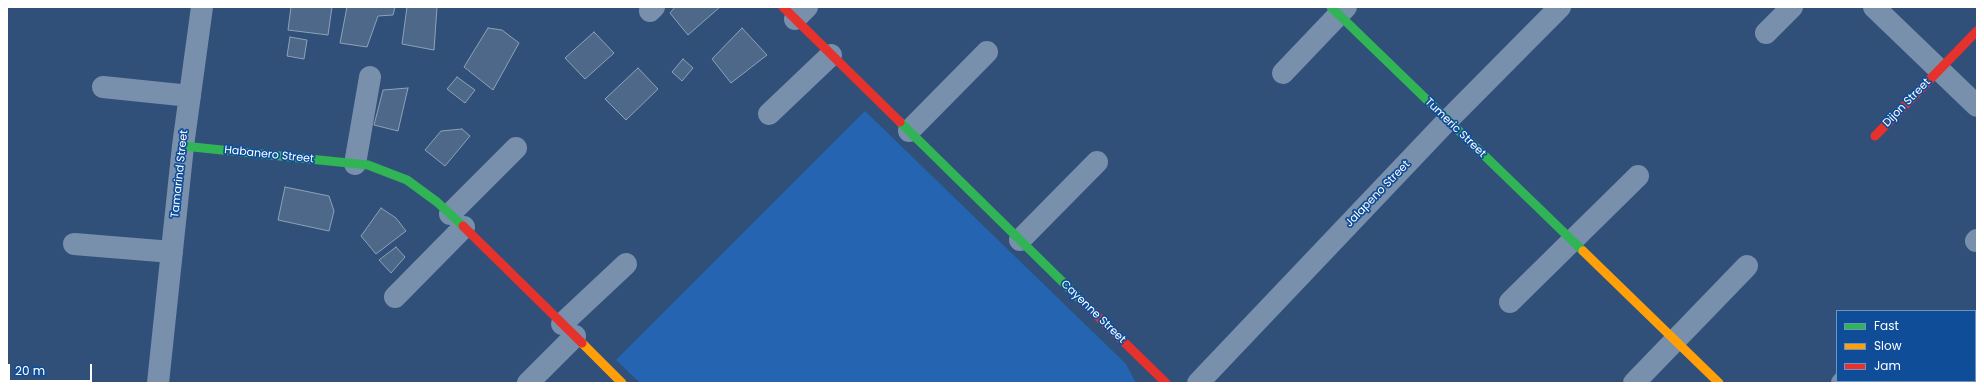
<!DOCTYPE html>
<style>
body{margin:0}
#map{position:relative;width:1984px;height:390px;overflow:hidden;background:#30507a;font-family:Poppins,sans-serif}
canvas{display:block}
.frame{position:absolute;inset:0;border:8px solid #fff;pointer-events:none}
.legend{position:absolute;left:1836px;top:310px;width:140px;height:72px;box-sizing:border-box;background:#104d99;border:1px solid #7094c2;margin:0;padding:5px 7px;list-style:none;font-size:12px;color:#fff}
.legend li{display:flex;align-items:center;gap:8px;height:20px}
.legend b{width:20px;border:1px solid #7094c2}
.scale{position:absolute;left:8px;top:364px;width:84px;height:18px;box-sizing:border-box;border:2px solid #fff;border-top:0;padding-left:5px;font-size:12px;line-height:14px;white-space:nowrap;color:#fff;-webkit-text-stroke:3px #104d99;paint-order:stroke}
</style>
<div id="map">
<canvas width="1984" height="390"></canvas>
<div class="frame"></div>
<ul class="legend">
<li><b style="height:5px;background:#30b455"></b>Fast</li>
<li><b style="height:5px;background:#ff9f0a"></b>Slow</li>
<li><b style="height:5px;background:#e5322d"></b>Jam</li>
</ul>
<div class="scale">20 m</div>
</div>
<script>
const context = document.querySelector('canvas').getContext('2d');
context.lineJoin = 'round';
function fill(path, color) {
  context.fillStyle = color;
  context.fill(path, 'evenodd');
}
function poly(rows) {
  const path = new Path2D();
  for (const r of rows) {
    path.moveTo(r[0], r[1]);
    for (let i = 2; i < r.length; i += 2) path.lineTo(r[i], r[i + 1]);
  }
  return path;
}
function trace(path, color, width, dash) {
  context.strokeStyle = color;
  context.lineWidth = width;
  context.lineCap = dash ? 'butt' : 'round';
  context.setLineDash(dash || []);
  context.stroke(path);
}
function write(font, color, halo, rows, align = 'center') {
  context.font = font + ' Poppins,sans-serif';
  context.lineWidth = 3.5;
  context.setLineDash([]);
  context.textBaseline = 'middle';
  context.strokeStyle = halo;
  context.fillStyle = color;
  for (const [text, x, y, turn = 0] of rows) {
    context.save();
    context.translate(x, y);
    context.rotate((+turn || 0) * Math.PI / 180);
    context.textAlign = isNaN(turn) ? turn : align;
    if (halo) context.strokeText(text, 0, 0);
    context.fillText(text, 0, 0);
    context.restore();
  }
}
fill(poly([
 [865,111,1126,364,1136,383,640,383,616,360]
]), '#2464b0');
const building = poly([
 [291,7,332,7,328,35,288,30,291,7],
 [347,7,395,7,393,15,378,16,367,47,340,43,347,7],
 [407,7,437,7,434,50,402,44,407,7],
 [675,7,720,7,688,35,670,13,675,7],
 [488,28,502,30,519,43,493,90,464,67,488,28],
 [742,28,767,55,731,83,712,59,742,28],
 [594,32,614,53,585,79,565,58,594,32],
 [290,37,307,40,304,59,287,56,290,37],
 [683,59,693,68,682,81,672,72,683,59],
 [638,68,658,89,626,120,605,99,638,68],
 [457,77,475,90,465,103,447,89,457,77],
 [408,88,398,131,374,125,383,90,408,88],
 [462,129,470,136,445,166,425,150,441,131,462,129],
 [285,187,329,196,334,211,329,231,278,220,285,187],
 [381,208,396,218,406,231,376,254,361,236,381,208],
 [396,247,405,257,391,273,379,260,396,247]
]);
fill(building, '#4d6888');
trace(building, '#8ea1b9', 1);
trace(poly([
 [1874,7,1977,106],
 [650,11,654,7],
 [795,19,807,7],
 [1766,33,1792,7],
 [1283,73,1346,7],
 [103,87,190,96],
 [769,114,831,55],
 [909,131,987,52],
 [355,164,370,77],
 [450,214,516,148],
 [1020,240,1097,162],
 [1976,241,1977,240],
 [74,244,172,252],
 [395,297,464,227],
 [1510,302,1638,176],
 [562,324,626,264],
 [158,383,183,146,202,7],
 [528,383,575,336],
 [1198,383,1447,121,1560,7],
 [1634,383,1747,266],
 [1842,383,1844,381]
]), '#7990ac', 22);
trace(poly([
 [1331,7,1583,251],
 [900,122,1081,300],
 [183,146,368,165,407,180,437,202,463,226]
]), '#30b455', 9);
trace(poly([
 [1583,251,1719,383],
 [582,343,622,383]
]), '#ff9f0a', 9);
trace(poly([
 [783,7,900,122],
 [1875,136,1977,31],
 [463,226,582,343],
 [1081,300,1166,383]
]), '#e5322d', 9);
write('11px', '#fff', '#104d99', [
 ["Dijon Street",1907,103,-46],
 ["Tumeric Street",1455,128,44],
 ["Habanero Street",269,155,6],
 ["Tamarind Street",180,174,-84],
 ["Jalapeno Street",1378,194,-46],
 ["Cayenne Street",1093,312,44]
]);
</script>
